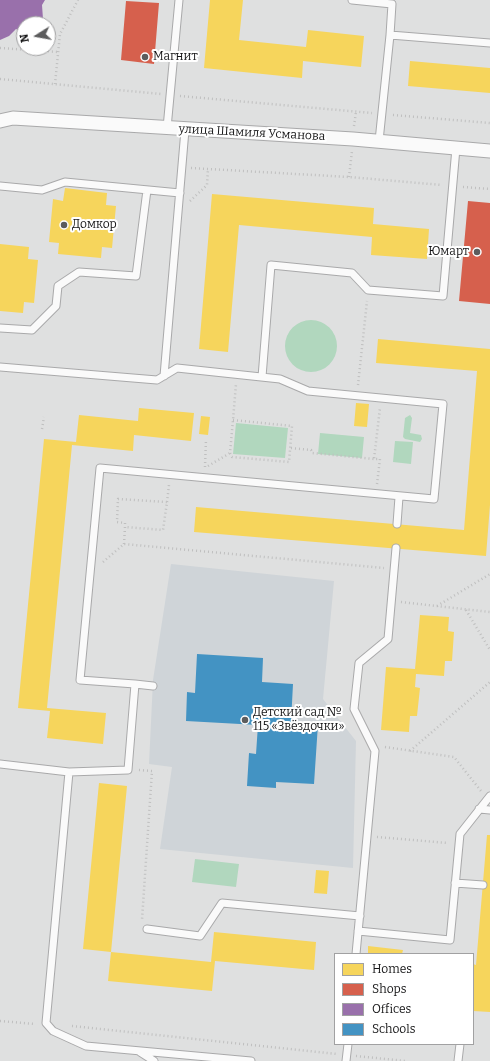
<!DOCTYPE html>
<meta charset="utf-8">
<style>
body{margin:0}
#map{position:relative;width:490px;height:1061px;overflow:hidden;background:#dfe0e0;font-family:Bitter,serif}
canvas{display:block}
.legend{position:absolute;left:334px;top:953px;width:140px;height:92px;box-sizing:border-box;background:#fff;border:1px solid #a1a1a2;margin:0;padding:5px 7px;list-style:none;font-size:12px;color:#151516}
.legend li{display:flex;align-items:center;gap:8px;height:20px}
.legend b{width:20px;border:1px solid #a1a1a2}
.north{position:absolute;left:16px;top:16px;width:40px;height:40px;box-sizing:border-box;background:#fff;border:1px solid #a1a1a2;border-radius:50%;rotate:259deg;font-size:11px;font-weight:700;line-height:16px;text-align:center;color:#151516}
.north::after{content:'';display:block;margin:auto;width:14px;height:18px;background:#5c5c5d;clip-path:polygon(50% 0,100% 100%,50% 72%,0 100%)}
</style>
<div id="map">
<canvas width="490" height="1061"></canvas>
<ul class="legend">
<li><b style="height:11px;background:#f6d55c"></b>Homes</li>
<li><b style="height:11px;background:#d6604d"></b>Shops</li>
<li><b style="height:11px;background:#9970ab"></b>Offices</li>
<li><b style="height:11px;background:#4393c3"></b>Schools</li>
</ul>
<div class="north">N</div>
</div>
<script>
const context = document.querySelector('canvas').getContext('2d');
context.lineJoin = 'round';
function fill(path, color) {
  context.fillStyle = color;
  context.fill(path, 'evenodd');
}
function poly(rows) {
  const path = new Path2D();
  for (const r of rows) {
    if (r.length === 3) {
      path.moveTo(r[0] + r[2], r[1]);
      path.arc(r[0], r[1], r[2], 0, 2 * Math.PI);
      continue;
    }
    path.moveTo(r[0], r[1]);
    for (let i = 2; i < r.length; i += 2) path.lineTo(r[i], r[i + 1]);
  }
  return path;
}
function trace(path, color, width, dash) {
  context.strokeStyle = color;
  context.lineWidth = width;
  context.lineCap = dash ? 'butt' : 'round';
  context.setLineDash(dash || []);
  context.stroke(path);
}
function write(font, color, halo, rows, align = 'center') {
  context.font = font + ' Bitter,serif';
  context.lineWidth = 4;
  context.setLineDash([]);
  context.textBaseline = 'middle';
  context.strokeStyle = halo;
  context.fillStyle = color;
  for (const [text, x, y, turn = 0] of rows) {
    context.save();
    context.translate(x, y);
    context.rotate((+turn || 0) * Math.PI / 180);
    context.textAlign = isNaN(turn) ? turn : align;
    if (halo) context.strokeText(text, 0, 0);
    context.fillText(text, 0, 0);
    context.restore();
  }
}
fill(poly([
 [171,564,334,581,323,699,356,741,353,868,160,849,172,767,149,764,153,680]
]), '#cfd4d8');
fill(poly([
 [311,346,26],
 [410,415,412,418,410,433,421,435,422,439,420,442,405,439,403,437,405,418],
 [236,423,288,428,285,458,233,454],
 [320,433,364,437,362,458,318,454],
 [395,441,413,442,411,464,393,462],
 [195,859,239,864,236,887,192,882]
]), '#b1d7be');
fill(poly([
 [210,0,243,0,239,40,306,47,308,30,364,36,361,67,303,61,302,78,204,68],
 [410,61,490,68,490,93,408,86],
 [65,188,107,193,106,205,116,206,112,248,102,247,101,258,58,254,59,243,49,242,53,199,63,201],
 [212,194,374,208,373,224,429,229,427,259,371,255,372,237,239,225,228,352,199,349],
 [0,244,29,247,28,259,38,260,34,303,24,302,23,313,0,311],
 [378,339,490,349,490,505,486,556,194,532,196,507,464,530,477,371,376,363],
 [356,403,369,404,367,427,354,426],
 [139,408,194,413,191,441,134,435,133,451,72,445,47,708,106,713,103,744,47,738,50,711,18,708,44,439,76,442,79,415,138,421],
 [201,416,210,417,208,435,199,434],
 [420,615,449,617,448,631,454,632,452,661,445,661,444,676,416,674,415,687,420,688,417,716,410,716,409,732,381,730,386,667,415,669],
 [99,783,127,786,111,952,83,949],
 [487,835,490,835,490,1012,473,1011,473,964,476,965],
 [316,870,329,871,327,894,314,893],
 [214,932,316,942,314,970,215,961,212,991,108,981,111,952,211,962],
 [368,946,403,950,402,954,368,954]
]), '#f6d55c');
fill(poly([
 [126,1,159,3,154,64,121,60],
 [468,201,490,203,490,304,459,301]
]), '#d6604d');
fill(poly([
 [0,0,45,0,42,5,43,19,38,24,24,24,24,33,16,29,9,36,0,40]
]), '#9970ab');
fill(poly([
 [197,654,263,658,262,682,293,684,291,722,318,724,314,784,276,782,276,788,247,786,249,753,256,754,258,725,186,721,187,692,195,693]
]), '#4393c3');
const service = poly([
 [352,0,392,4,390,35],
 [167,128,179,0],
 [379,141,390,35,490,43],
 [0,186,42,190,65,182,180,193],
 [0,328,32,330,56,306,58,286,79,272,136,276,147,190],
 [0,367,157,380,177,368,280,379,308,391,443,404,434,499,100,468,80,680,135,684,128,770,69,772],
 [164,376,185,130],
 [262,377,271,265,352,273,368,290,443,296,456,148],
 [397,524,399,497],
 [135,684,153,686],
 [0,764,69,772,46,1023,53,1031,86,1046,251,1061],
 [479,809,490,810],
 [455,883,483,885],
 [147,929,200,936,222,903,360,916],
 [358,931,450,940,460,834,490,796],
 [356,954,375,751,354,709,359,663,388,639,396,548],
 [140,1052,154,1061],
 [346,1061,348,1044],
 [458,1061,460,1044]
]);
const minor = poly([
 [0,121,13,118,353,139,490,151]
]);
trace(service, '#a9a9aa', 9);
trace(minor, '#a9a9aa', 15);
trace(poly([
 [0,48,58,52],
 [0,79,161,94],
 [55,84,60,34,78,0],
 [180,96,372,113],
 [393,115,490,123],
 [354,126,356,112],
 [191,168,349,177,442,185],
 [349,177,352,151],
 [463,187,490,189],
 [190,201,207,185,208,169],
 [358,385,367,301],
 [233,420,292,426,289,462,232,457,230,453,233,420,236,384],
 [42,429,44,417],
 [291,448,311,450,312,453,374,459],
 [208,466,230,453],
 [205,467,206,439],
 [377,484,380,459,374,459,380,408],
 [167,502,169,485],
 [124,544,125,527,125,523,117,522,118,499,167,502,163,530,125,527],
 [103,562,124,544,384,568],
 [401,602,490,612],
 [437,606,490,574],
 [466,610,490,650],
 [385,747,454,757,481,791],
 [410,751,490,682],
 [139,770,152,771,142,920],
 [377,837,448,843],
 [0,1021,35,1024],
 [72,1026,337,1054],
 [356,1056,406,1061]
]), '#bfbfbf', 2.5, [1, 3]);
trace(service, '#fafafa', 7);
trace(minor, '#fafafa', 13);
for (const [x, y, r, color] of [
 [145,57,4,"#5c5c5d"],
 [64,225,4,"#5c5c5d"],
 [477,252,4,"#5c5c5d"],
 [245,720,4,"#5c5c5d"]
]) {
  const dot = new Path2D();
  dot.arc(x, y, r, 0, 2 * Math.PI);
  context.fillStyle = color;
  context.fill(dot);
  trace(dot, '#fff', 1.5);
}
write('12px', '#151516', '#fff', [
 ["Магнит",153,57],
 ["Домкор",72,225],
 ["Юмарт",469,252,"right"],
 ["Детский сад №",253,713],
 ["115 «Звёздочки»",253,727]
], 'left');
write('12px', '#151516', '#fff', [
 ["улица Шамиля Усманова",252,133,3]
]);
</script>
